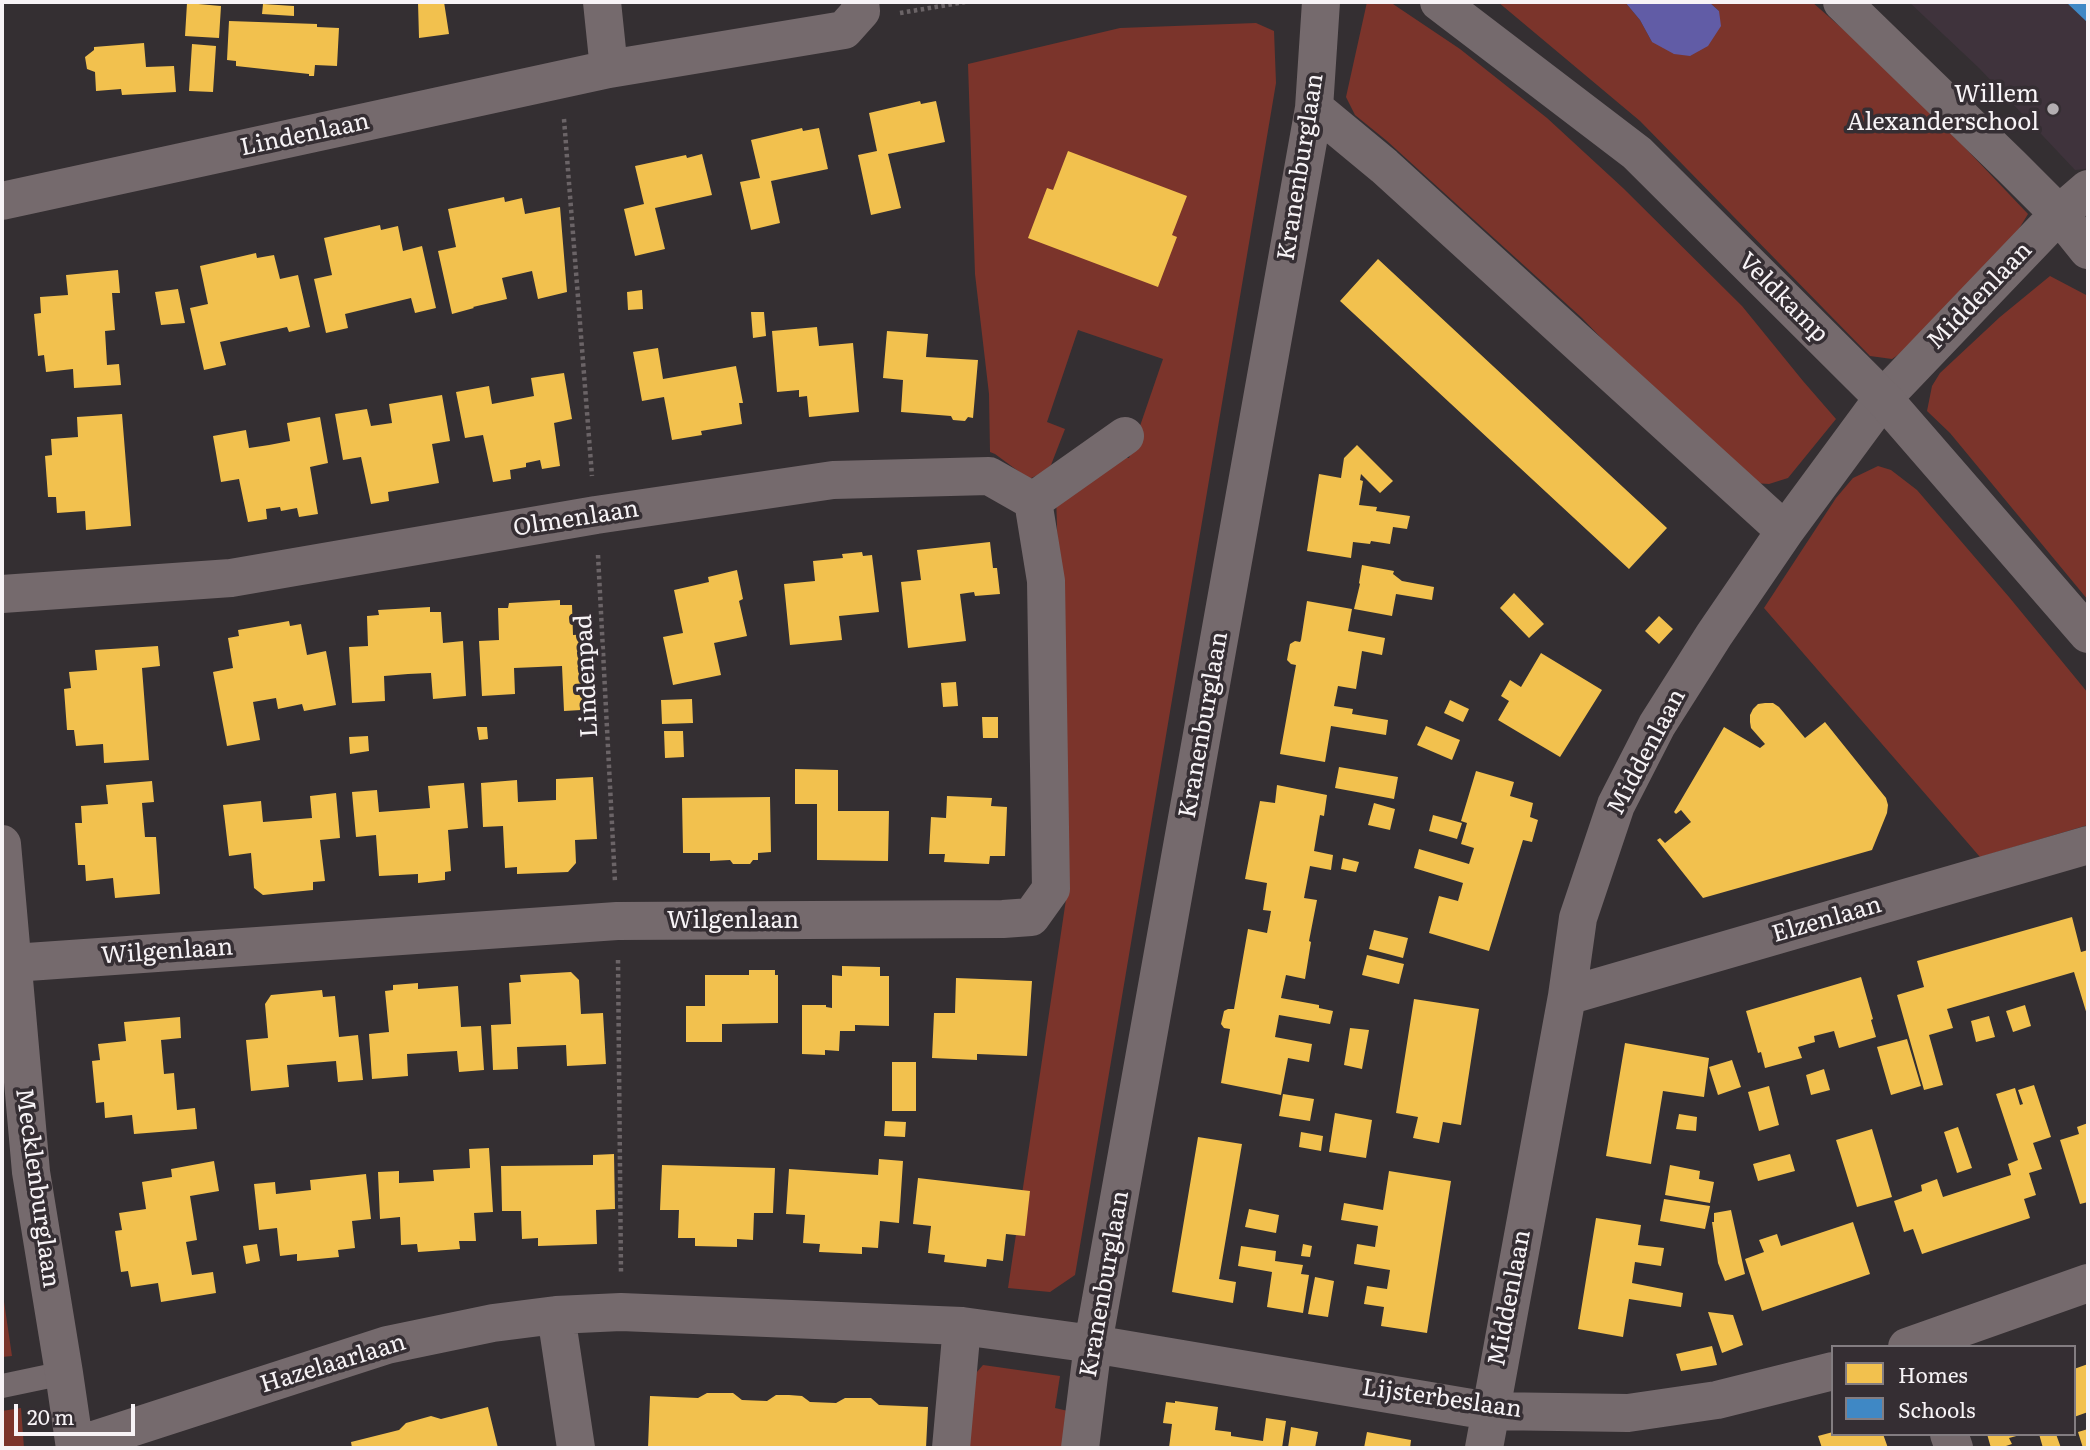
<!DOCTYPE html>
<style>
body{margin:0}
#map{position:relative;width:2090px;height:1450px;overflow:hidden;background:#342f32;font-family:Literata,serif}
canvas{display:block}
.frame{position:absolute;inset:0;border:4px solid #f7f3f6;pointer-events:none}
.legend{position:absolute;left:1831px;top:1345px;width:245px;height:91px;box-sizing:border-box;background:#352e33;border:2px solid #837d81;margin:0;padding:9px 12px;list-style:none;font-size:21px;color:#f7f3f6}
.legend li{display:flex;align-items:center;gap:14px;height:35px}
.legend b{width:35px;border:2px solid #837d81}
.scale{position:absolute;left:14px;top:1404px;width:121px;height:32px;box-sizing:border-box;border:4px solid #f7f3f6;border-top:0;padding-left:9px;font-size:21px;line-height:24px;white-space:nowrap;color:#f7f3f6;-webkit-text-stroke:5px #352e33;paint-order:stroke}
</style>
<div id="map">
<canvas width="2090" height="1450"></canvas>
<div class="frame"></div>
<ul class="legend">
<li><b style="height:19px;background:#f2c14e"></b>Homes</li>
<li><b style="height:19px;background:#3f88c5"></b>Schools</li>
</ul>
<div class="scale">20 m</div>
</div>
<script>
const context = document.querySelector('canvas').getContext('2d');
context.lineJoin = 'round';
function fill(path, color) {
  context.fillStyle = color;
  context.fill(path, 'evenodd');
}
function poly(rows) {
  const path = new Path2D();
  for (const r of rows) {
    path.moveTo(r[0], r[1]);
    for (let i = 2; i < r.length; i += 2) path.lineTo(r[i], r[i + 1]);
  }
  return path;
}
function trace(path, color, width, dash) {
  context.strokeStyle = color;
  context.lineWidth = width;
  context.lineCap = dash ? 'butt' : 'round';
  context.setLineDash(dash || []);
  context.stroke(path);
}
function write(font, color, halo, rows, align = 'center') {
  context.font = font + ' Literata,serif';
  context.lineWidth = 7;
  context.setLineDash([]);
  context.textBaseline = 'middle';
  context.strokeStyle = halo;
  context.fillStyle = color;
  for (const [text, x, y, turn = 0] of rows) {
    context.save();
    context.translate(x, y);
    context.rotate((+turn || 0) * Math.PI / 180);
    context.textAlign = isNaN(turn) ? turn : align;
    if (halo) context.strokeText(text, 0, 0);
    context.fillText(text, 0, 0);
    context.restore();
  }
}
fill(poly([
 [1909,2,2088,2,2088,167,2085,169,2075,170,1980,69]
]), '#3f333c');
fill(poly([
 [1367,2,1390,2,1460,49,1547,118,1623,188,1742,306,1803,381,1836,419,1788,478,1769,484,1754,483,1658,397,1582,318,1387,141,1355,115,1346,97],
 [1498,2,1625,2,1640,20,1652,42,1719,11,1709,2,1812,2,1860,44,1932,113,2028,214,2017,232,1913,345,1892,359,1870,356,1640,121],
 [1256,23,1274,31,1276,83,1075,1275,1050,1292,1008,1288,1068,886,1056,494,1104,457,1129,458,1163,359,1078,330,1047,422,1065,429,1051,465,1042,473,1029,479,995,454,990,452,989,394,975,274,968,64,1120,28],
 [2050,276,2088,296,2088,600,1950,433,1927,411,1932,386,1940,373,2000,317],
 [1878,466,1891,470,1917,490,2009,597,2088,693,2088,825,1980,857,1764,608,1836,498,1853,478],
 [2,1288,12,1356,2,1357],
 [983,1365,1060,1376,1055,1408,1068,1411,1063,1448,968,1448,970,1380],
 [21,1408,24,1448,2,1448,2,1411]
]), '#7b342b');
fill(poly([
 [1625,2,1709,2,1719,11,1721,26,1708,46,1690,56,1674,54,1652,42,1640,20]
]), '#615ca6');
fill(poly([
 [418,2,444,2,449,34,419,38],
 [187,3,221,6,219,38,185,36],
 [263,4,294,6,294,16,262,14],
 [229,21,317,24,317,27,339,28,337,66,315,65,314,76,309,76,309,74,236,66,236,61,227,60],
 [144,43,146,67,174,66,176,92,122,95,121,89,96,91,95,72,87,69,85,57,94,50,94,47],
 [192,44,216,46,213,92,189,91],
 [920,101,921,104,936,101,945,142,888,154,901,208,871,215,858,155,877,151,869,113],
 [802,128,803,131,819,128,828,169,771,181,780,223,751,230,740,182,760,178,751,140],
 [1068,151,1187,196,1172,235,1177,237,1158,287,1028,238,1047,188,1053,190],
 [702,154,712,195,655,208,665,249,635,256,624,209,644,204,635,166,686,155,687,158],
 [504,197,505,202,522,198,525,214,560,207,567,292,538,299,532,271,502,278,507,299,473,307,474,308,452,314,438,251,456,247,448,209],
 [380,225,381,230,398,226,403,251,422,246,436,308,415,313,411,298,345,314,348,328,326,333,314,279,332,275,324,238],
 [256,253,257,258,274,255,280,279,298,275,310,327,289,332,287,327,220,342,226,365,204,370,190,308,208,304,200,266],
 [1378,259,1667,528,1629,569,1340,301],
 [118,270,120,293,112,293,115,330,105,331,107,365,119,364,121,385,74,388,73,369,46,372,44,355,38,356,34,314,41,313,40,297,68,295,66,275],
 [178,289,185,323,161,325,155,292],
 [642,290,643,309,628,310,627,292],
 [751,312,764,312,766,336,753,338],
 [817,327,819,346,853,343,859,412,809,417,807,396,799,397,799,390,777,392,772,331],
 [887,331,928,334,926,357,978,360,973,418,968,417,965,421,953,420,951,416,901,412,903,380,883,378],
 [658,348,663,379,736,366,743,403,739,403,742,424,701,431,702,435,672,440,664,397,642,401,633,352],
 [564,373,572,419,554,423,560,466,542,469,540,460,526,463,526,467,510,470,511,479,493,482,483,435,465,438,456,392,489,386,492,404,534,396,531,378],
 [442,395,450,441,432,444,439,483,388,492,389,501,371,504,361,457,343,460,335,414,367,409,371,426,392,423,389,404],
 [122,414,131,526,86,530,85,511,57,513,56,497,48,497,45,456,52,455,51,439,78,437,77,417],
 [320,417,328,463,310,467,318,514,299,517,297,508,281,511,280,507,266,509,267,519,248,522,239,479,221,482,213,436,246,430,249,448,269,445,290,441,287,423],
 [1357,445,1393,481,1380,493,1361,474,1360,480,1363,481,1359,505,1377,507,1376,511,1410,516,1407,529,1393,527,1390,544,1371,541,1370,544,1353,542,1351,558,1307,551,1319,474,1341,478,1344,458],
 [990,542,993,568,997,568,1000,594,975,596,974,592,960,594,966,641,908,648,901,582,921,580,917,550],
 [862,552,863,556,872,555,879,612,839,616,842,640,790,645,784,584,815,581,813,561,843,558,842,554],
 [1362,565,1394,571,1393,574,1402,581,1434,587,1432,600,1396,594,1392,616,1354,609,1360,584,1359,583],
 [737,570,743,599,739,601,747,636,714,643,721,675,673,685,663,637,683,633,674,590,709,582,708,577],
 [1514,593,1544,624,1529,638,1500,608],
 [560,600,560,605,572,605,573,635,593,634,598,709,564,711,562,666,514,668,515,694,482,696,479,641,499,640,498,608,508,608,509,603],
 [1307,601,1352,609,1348,631,1385,638,1382,655,1362,651,1356,689,1338,686,1334,706,1353,709,1352,714,1388,720,1386,735,1331,726,1325,762,1280,754,1296,665,1291,664,1287,660,1290,644,1295,641,1300,642,1301,640],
 [430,607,430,612,441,612,443,643,463,641,466,696,433,699,431,673,408,674,384,676,385,701,352,703,349,647,368,646,367,616,379,615,378,610],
 [1659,616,1673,629,1659,644,1645,631],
 [289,621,290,626,301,624,307,655,326,651,336,705,304,711,302,704,278,709,276,698,253,702,260,740,227,746,213,672,233,668,228,638,239,636,238,630],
 [158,646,160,666,142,668,149,760,104,763,103,744,76,746,74,730,67,730,64,689,71,688,69,672,97,670,95,650],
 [1541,653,1602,690,1560,757,1498,720,1509,701,1501,696,1510,680,1521,687],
 [956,682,958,706,943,707,941,683],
 [692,699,693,723,662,724,661,700],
 [1450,700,1469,709,1463,722,1444,713],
 [1765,703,1773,703,1779,707,1805,738,1825,722,1886,798,1888,805,1887,813,1872,850,1703,898,1657,840,1660,838,1665,843,1691,822,1681,810,1676,814,1674,812,1724,727,1760,748,1765,744,1751,728,1750,722,1750,715,1753,709,1758,704],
 [982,717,998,717,998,738,983,738],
 [1426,726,1460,740,1452,760,1417,745],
 [477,727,487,727,488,739,479,740],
 [664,731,683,731,684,757,665,758],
 [368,736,369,751,350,754,349,737],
 [1339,767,1398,777,1394,799,1335,788],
 [795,769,838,770,838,811,889,811,888,861,817,860,817,804,795,804],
 [1476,771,1514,782,1510,796,1533,803,1530,817,1538,820,1532,842,1523,840,1489,951,1429,933,1439,896,1458,901,1463,883,1414,868,1419,849,1469,864,1474,848,1461,844,1467,823,1461,821],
 [593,777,597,839,575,840,576,863,568,872,517,874,517,867,505,868,503,826,483,827,481,783,517,780,518,802,556,800,556,779],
 [152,781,154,802,142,803,145,837,156,837,160,894,115,898,113,878,86,881,85,865,78,865,75,823,82,823,81,806,108,804,106,785],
 [464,783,468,828,448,830,451,871,445,872,445,880,418,883,418,874,379,876,376,835,356,837,352,792,377,790,379,812,430,808,428,786],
 [1277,785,1327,795,1324,816,1320,815,1314,851,1333,855,1331,870,1310,866,1304,898,1317,900,1309,941,1311,942,1305,979,1286,975,1281,998,1319,1005,1319,1008,1333,1011,1330,1024,1279,1015,1275,1037,1312,1044,1309,1062,1288,1058,1281,1095,1221,1083,1230,1029,1224,1028,1221,1024,1224,1011,1228,1009,1234,1009,1248,929,1267,933,1271,911,1263,910,1267,883,1245,879,1260,801,1275,803],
 [336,793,340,838,320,840,325,881,313,882,313,890,263,895,254,888,251,853,229,856,223,805,261,801,263,822,312,818,310,796],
 [947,796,992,798,991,806,1007,807,1005,856,990,856,989,864,944,862,945,854,929,854,931,817,946,818],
 [770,797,771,852,758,853,758,860,753,860,750,864,733,864,730,860,710,861,710,853,683,853,682,798],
 [1374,803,1395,809,1390,830,1368,825],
 [1433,815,1462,823,1457,839,1429,831],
 [1343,858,1359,862,1356,872,1341,869],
 [2072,917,2081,952,2088,950,2088,1018,2074,972,1947,1009,1953,1028,1929,1035,1943,1085,1924,1090,1897,995,1924,987,1917,961],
 [1374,930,1408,938,1403,958,1369,949],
 [1367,955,1404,964,1399,984,1362,975],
 [842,966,880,967,880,976,889,976,889,1026,855,1025,855,1031,840,1031,839,1051,825,1050,825,1055,802,1054,802,1005,826,1005,826,1007,832,1008,832,975,842,976],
 [749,970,775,970,775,975,778,975,778,1023,722,1024,722,1042,686,1042,686,1006,705,1006,705,975,749,975],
 [571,972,579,980,581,1014,603,1013,606,1064,567,1066,566,1045,517,1047,518,1069,493,1070,491,1025,511,1024,509,983,521,982,520,975],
 [1861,977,1873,1019,1871,1020,1876,1037,1839,1048,1834,1031,1814,1036,1815,1042,1798,1047,1802,1058,1765,1068,1761,1052,1758,1053,1746,1011],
 [956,978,1032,981,1027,1056,977,1054,977,1060,932,1058,934,1013,955,1013],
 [418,983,418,989,458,986,461,1027,481,1026,484,1070,459,1072,457,1051,407,1054,408,1076,372,1079,369,1034,389,1032,385,991,393,990,393,985],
 [322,990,323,997,335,996,339,1037,358,1035,363,1080,338,1082,336,1061,287,1065,289,1087,251,1091,246,1040,268,1038,265,1004,271,995],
 [1414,999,1479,1009,1461,1125,1443,1122,1439,1143,1413,1138,1418,1117,1396,1113],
 [2025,1005,2031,1026,2013,1032,2006,1011],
 [1989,1016,1995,1037,1976,1042,1971,1021],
 [180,1017,181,1038,161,1040,164,1074,174,1073,177,1110,195,1108,197,1129,134,1134,132,1115,105,1118,104,1102,96,1103,92,1061,100,1060,98,1044,126,1041,124,1022],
 [1350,1028,1369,1030,1362,1069,1344,1065],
 [1907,1039,1921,1086,1891,1095,1877,1047],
 [1625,1043,1709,1058,1704,1097,1663,1091,1651,1164,1606,1156],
 [1732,1060,1741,1087,1718,1095,1709,1067],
 [892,1062,916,1062,916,1111,892,1111],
 [1824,1069,1830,1090,1811,1095,1806,1075],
 [2034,1085,2051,1137,2033,1143,2042,1169,2029,1173,2036,1195,2024,1199,2030,1218,1922,1254,1913,1229,1904,1232,1894,1201,1922,1191,1921,1185,1937,1179,1943,1197,2011,1175,2008,1164,2018,1160,1996,1094,2015,1088,2020,1105,2023,1104,2018,1090],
 [1769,1086,1779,1125,1759,1131,1748,1092],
 [1283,1094,1314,1099,1310,1121,1279,1116],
 [1335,1113,1372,1120,1366,1158,1329,1152],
 [1679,1114,1697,1117,1696,1131,1676,1129],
 [885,1121,906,1122,905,1137,884,1136],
 [2088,1123,2088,1202,2080,1204,2060,1140,2079,1134,2077,1127],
 [1958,1127,1972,1168,1957,1173,1944,1132],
 [1872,1129,1892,1197,1857,1207,1836,1140],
 [1301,1132,1323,1136,1321,1151,1299,1147],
 [1198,1137,1242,1144,1219,1279,1236,1282,1233,1303,1172,1292],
 [489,1148,493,1212,474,1213,476,1241,459,1241,460,1249,418,1252,417,1244,401,1245,400,1217,380,1219,378,1172,399,1171,399,1183,434,1181,433,1170,470,1168,469,1149],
 [614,1154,615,1209,596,1210,597,1244,538,1246,538,1238,522,1239,521,1211,502,1211,501,1166,593,1165,593,1155],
 [1790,1154,1795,1171,1758,1181,1753,1164],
 [879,1159,903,1161,899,1223,880,1221,878,1248,862,1247,862,1254,819,1252,820,1244,803,1243,805,1215,786,1214,789,1169,878,1175],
 [214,1161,219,1191,190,1196,197,1240,186,1242,192,1275,213,1272,216,1293,161,1302,158,1283,131,1287,128,1271,121,1272,115,1231,122,1230,119,1213,146,1209,142,1182,172,1177,171,1169],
 [662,1165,775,1168,773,1213,754,1213,753,1240,737,1239,737,1247,695,1246,695,1238,678,1238,679,1210,660,1210],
 [1670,1165,1700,1171,1699,1179,1714,1182,1710,1203,1665,1195],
 [1389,1171,1451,1181,1427,1333,1381,1326,1384,1307,1364,1304,1367,1286,1387,1289,1390,1270,1354,1264,1357,1244,1375,1247,1378,1226,1341,1220,1344,1203,1383,1210],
 [366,1174,371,1219,352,1221,355,1248,338,1250,339,1257,297,1261,297,1254,280,1256,277,1228,259,1230,254,1184,275,1182,276,1194,311,1190,310,1180],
 [918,1178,1030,1191,1025,1236,1006,1234,1003,1261,987,1259,986,1267,944,1262,945,1255,928,1253,931,1226,913,1224],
 [1664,1199,1710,1206,1705,1229,1660,1221],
 [1249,1209,1279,1215,1276,1233,1245,1227],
 [1731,1210,1745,1274,1725,1281,1718,1263,1712,1222,1714,1222,1714,1213],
 [1596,1218,1641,1225,1638,1245,1664,1248,1661,1266,1635,1262,1632,1283,1683,1293,1681,1307,1629,1299,1623,1337,1578,1329],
 [1853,1222,1870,1274,1762,1311,1745,1259,1764,1252,1759,1240,1777,1234,1781,1246],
 [257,1244,260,1261,246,1264,243,1246],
 [1303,1244,1312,1246,1310,1257,1301,1256],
 [1241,1246,1276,1251,1275,1261,1303,1265,1301,1274,1309,1275,1303,1313,1267,1307,1272,1272,1238,1266],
 [1315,1277,1334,1281,1328,1317,1308,1314],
 [1708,1312,1733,1315,1743,1345,1722,1353],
 [1712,1346,1717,1365,1681,1371,1676,1354],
 [2088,1364,2088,1412,2074,1417,2074,1369],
 [707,1393,733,1393,742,1400,767,1401,776,1395,789,1395,802,1396,810,1402,836,1403,845,1398,871,1398,879,1405,928,1407,926,1448,648,1448,650,1396,698,1398],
 [1175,1401,1218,1407,1215,1430,1231,1432,1231,1436,1263,1441,1266,1418,1286,1421,1282,1448,1169,1448,1172,1424,1163,1423,1166,1402,1175,1403],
 [488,1407,498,1448,352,1448,351,1442,399,1430,406,1423,431,1416,441,1419],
 [1291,1427,1318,1432,1315,1448,1288,1448],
 [2088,1429,2088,1448,2083,1448,2078,1432],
 [1367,1432,1411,1440,1410,1448,1364,1448],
 [1833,1432,1833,1434,1836,1435,1883,1434,1888,1448,1822,1448,1818,1436],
 [1987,1434,2020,1434,2020,1435,2009,1438,2012,1444,2000,1448,1991,1448],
 [2039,1434,2056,1434,2061,1448,2043,1448]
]), '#f2c14e');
fill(poly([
 [2066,2,2088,2,2088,23]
]), '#3f88c5');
trace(poly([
 [900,13,965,2],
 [564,119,592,476],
 [598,555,615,882],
 [618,960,621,1274]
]), '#6b6467', 4.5, [3.5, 3.5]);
trace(poly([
 [2,1386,64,1373]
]), '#756a6d', 24);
trace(poly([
 [602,2,609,69],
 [1842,2,2011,166,2059,214,2088,250],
 [1314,108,1384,166,1785,531],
 [2,201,609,69,844,30,861,11,860,2],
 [2,594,231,578,596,515,833,480,989,476,1033,501,1125,436],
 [2,844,31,1172,64,1373,75,1448],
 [13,963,617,921,1003,919,1031,917,1051,889,1046,581,1033,501],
 [1567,996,2088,845],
 [556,1315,576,1448],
 [1907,1347,2088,1283],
 [1949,1434,1954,1448],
 [75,1446,387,1345,493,1323,556,1315,621,1312,962,1326,1093,1344,1489,1411,1628,1413,1717,1400,1833,1371],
 [951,1448,962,1326],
 [1080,1448,1093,1344,1314,108,1321,2],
 [1484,1448,1567,996,1578,918,1616,805,1657,725,1714,635,1785,531,1883,398,2059,214,2088,189]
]), '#756a6d', 38);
trace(poly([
 [1439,2,1637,153,1883,398,2088,634]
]), '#756a6d', 38);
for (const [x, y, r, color] of [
 [2053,109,7,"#b3aeb1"]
]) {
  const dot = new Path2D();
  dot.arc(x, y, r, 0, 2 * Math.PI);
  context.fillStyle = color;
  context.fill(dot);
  trace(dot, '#352e33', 2.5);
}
write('24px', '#f7f3f6', '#352e33', [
 ["Willem",2039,95],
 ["Alexanderschool",2039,123]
], 'right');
write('24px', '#f7f3f6', '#352e33', [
 ["Lindenlaan",305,135,-12],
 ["Kranenburglaan",1301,167,-81],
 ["Middenlaan",1980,296,-46],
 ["Veldkamp",1783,298,45],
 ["Olmenlaan",576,519,-9],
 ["Lindenpad",587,676,-93],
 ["Kranenburglaan",1204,725,-80],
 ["Middenlaan",1647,752,-62],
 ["Elzenlaan",1827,920,-16],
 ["Wilgenlaan",733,921],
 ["Wilgenlaan",167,952,-4],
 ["Mecklenburglaan",37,1188,82],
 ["Kranenburglaan",1105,1284,-80],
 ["Middenlaan",1510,1298,-79],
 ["Hazelaarlaan",333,1364,-17],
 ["Lijsterbeslaan",1442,1399,8]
]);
</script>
